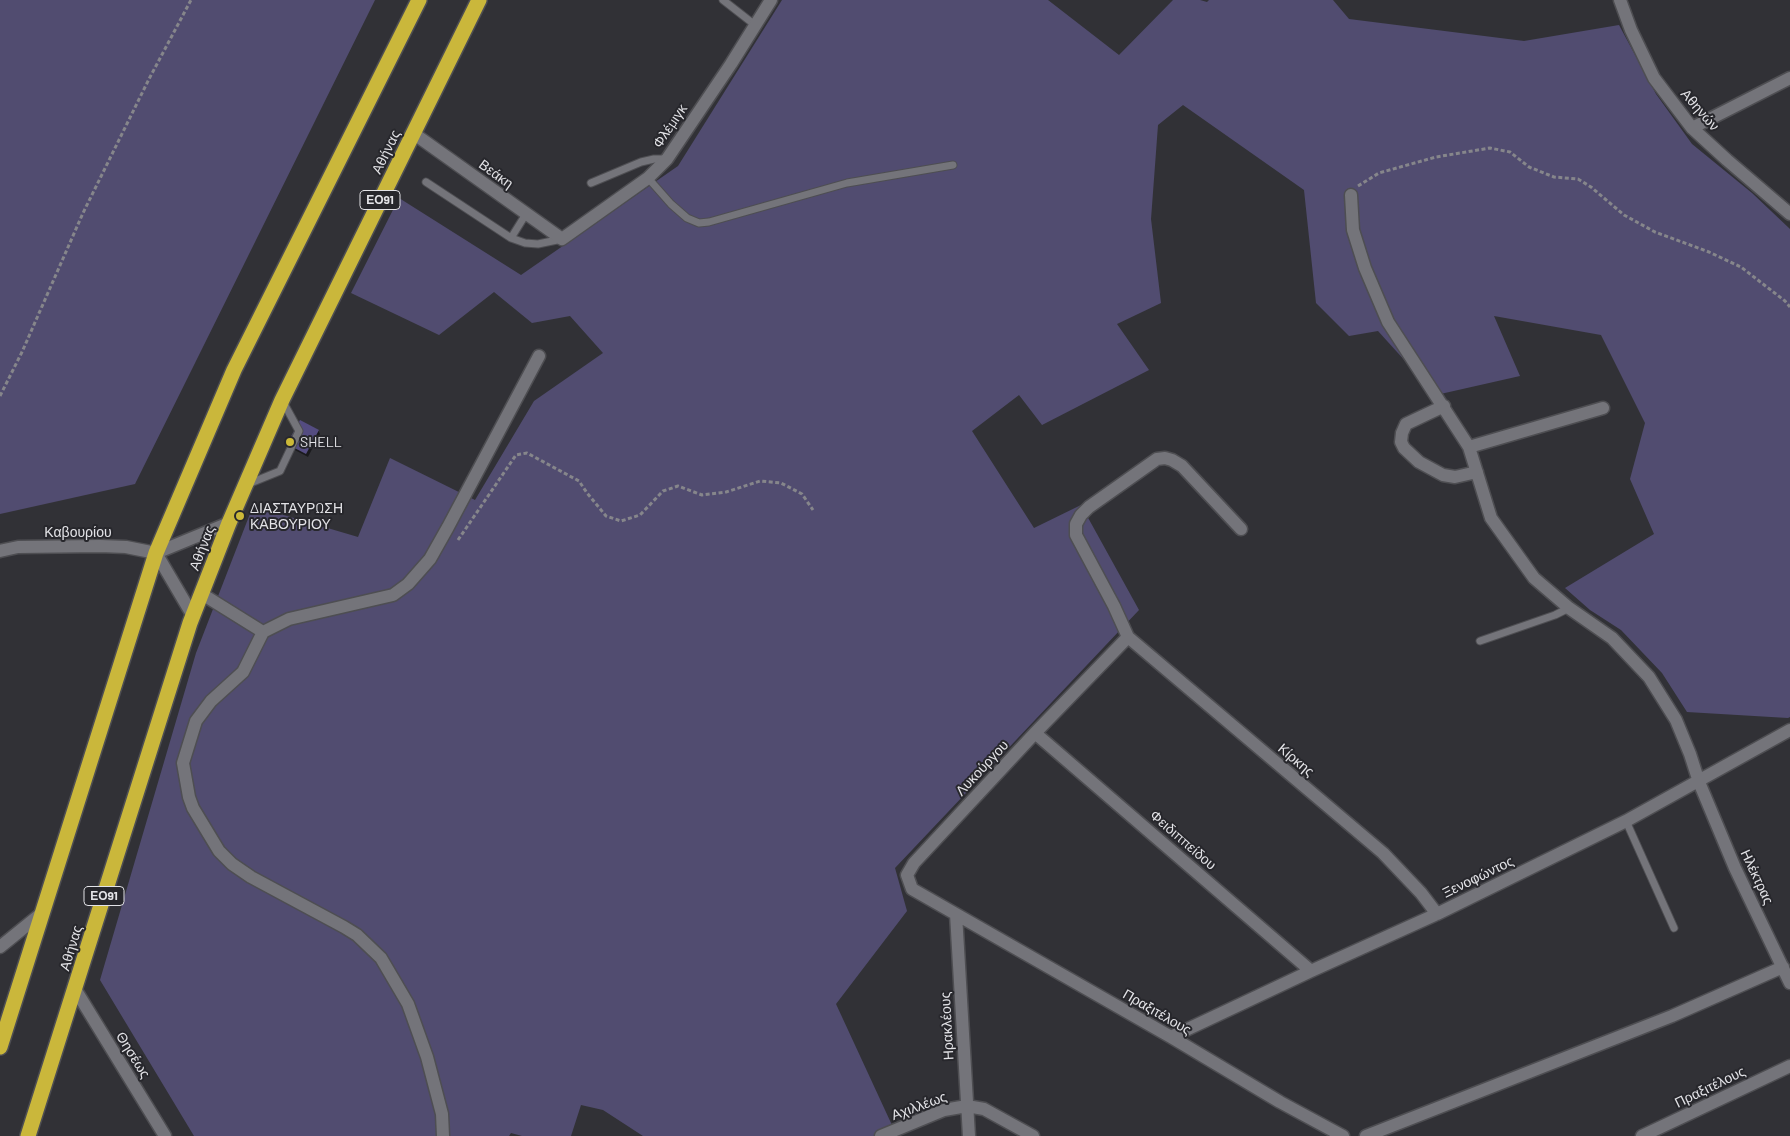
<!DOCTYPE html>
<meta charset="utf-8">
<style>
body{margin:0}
canvas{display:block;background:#313136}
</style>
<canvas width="1790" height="1136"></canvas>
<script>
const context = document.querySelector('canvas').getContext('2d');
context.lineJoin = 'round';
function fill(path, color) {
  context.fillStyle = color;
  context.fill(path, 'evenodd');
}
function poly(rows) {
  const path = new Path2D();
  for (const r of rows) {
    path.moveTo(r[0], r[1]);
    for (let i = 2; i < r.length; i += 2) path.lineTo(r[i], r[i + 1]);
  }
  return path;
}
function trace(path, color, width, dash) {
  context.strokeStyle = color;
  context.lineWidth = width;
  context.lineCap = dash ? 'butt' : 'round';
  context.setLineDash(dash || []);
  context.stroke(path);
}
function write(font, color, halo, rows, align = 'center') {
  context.font = font + ' Barlow,sans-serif';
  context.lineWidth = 4;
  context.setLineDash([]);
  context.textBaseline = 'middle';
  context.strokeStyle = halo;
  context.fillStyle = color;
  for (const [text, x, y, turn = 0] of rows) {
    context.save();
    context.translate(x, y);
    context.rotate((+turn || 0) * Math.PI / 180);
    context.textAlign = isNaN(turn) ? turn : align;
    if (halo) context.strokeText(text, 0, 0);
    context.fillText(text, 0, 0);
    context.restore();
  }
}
fill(poly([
 [0,0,375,0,135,484,0,514],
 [782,0,1048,0,1119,55,1173,0,1200,0,1207,2,1209,0,1333,0,1349,19,1524,41,1619,25,1656,94,1692,144,1752,193,1790,229,1790,717,1788,718,1687,712,1662,673,1621,630,1590,610,1565,588,1654,534,1630,479,1645,423,1601,335,1494,316,1520,376,1436,395,1378,331,1349,336,1316,303,1304,190,1183,105,1158,125,1151,219,1161,303,1117,324,1149,370,1042,425,1019,395,972,431,1034,528,1081,505,1139,610,895,868,907,911,836,1004,897,1136,643,1136,603,1110,581,1105,571,1136,522,1136,511,1133,509,1136,194,1136,100,980,196,653,253,506,358,537,390,458,475,500,534,401,603,353,570,316,532,323,494,292,439,335,351,293,399,198,521,275,678,166]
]), '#514c70');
fill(poly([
 [318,430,320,434,308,457,291,448]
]), '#0007');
fill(poly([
 [300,420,319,430,306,454,287,444]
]), '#544c81');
const lane = poly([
 [723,0,755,25],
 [648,178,671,204,687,218,699,223,709,222,847,183,953,165],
 [426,182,511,238,526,214],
 [591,183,641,162,654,159,666,159],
 [511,238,525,243,538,244,562,239],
 [248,484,280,471,299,431,282,400],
 [1480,641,1555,615,1569,608],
 [1626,821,1674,928]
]);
const street = poly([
 [1620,0,1631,30,1654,78,1692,128,1727,160,1790,214],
 [1692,128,1790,78],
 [413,133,562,239,648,178,667,159,731,64,771,0],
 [1351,195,1353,230,1365,268,1388,322,1469,447,1491,518,1534,578,1569,608,1612,638,1649,677,1676,720,1690,754,1699,782,1735,868,1790,983],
 [1444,406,1406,424,1402,433,1401,442,1404,448,1419,462,1443,475,1455,477,1477,472],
 [1469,447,1603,408],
 [1241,529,1182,466,1172,460,1165,458,1157,459,1089,507,1081,515,1076,524,1076,535,1114,606,1128,637,1383,853,1421,893,1437,914],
 [202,594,263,632,289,619,393,595,408,584,430,559,448,527,539,356],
 [263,632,243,672,211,701,196,721,183,763,189,797,193,808,219,851,232,864,251,877,344,927,357,935,381,958,408,1004,427,1057,442,1114,443,1136],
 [1128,637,1035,733,914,863,907,875,912,889,1171,1037,1280,1102,1343,1136],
 [1035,733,1311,971],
 [956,914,969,1136],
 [0,947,42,913],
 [75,989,165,1136],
 [1171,1037,1311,971,1437,914,1626,821,1790,730],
 [881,1136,944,1110,967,1106,984,1109,1033,1136],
 [1366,1136,1672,1016,1783,967],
 [1642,1136,1790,1066]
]);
const secondary = poly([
 [0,551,18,547,100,546,126,547,156,553],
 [156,553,229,523],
 [156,553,193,616]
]);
const highway = poly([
 [0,1047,156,553,234,370,419,0],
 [28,1136,190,623,229,523,282,400,479,0]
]);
trace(lane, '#4e4e52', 9);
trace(street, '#4e4e52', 15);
trace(secondary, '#4e4e52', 15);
trace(highway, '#4e4e52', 18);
trace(poly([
 [1358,186,1379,173,1436,157,1490,148,1510,152,1529,167,1554,177,1578,179,1591,187,1624,215,1655,232,1709,252,1741,267,1785,301,1790,307],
 [0,396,22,352,83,213,149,79,191,0],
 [458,540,516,455,527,453,579,481,587,493,606,516,621,521,640,515,663,491,678,486,702,495,726,492,760,481,781,483,802,494,813,510]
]), '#86868b', 3, [4, 2.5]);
trace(lane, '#74747a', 7);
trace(street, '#74747a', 12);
trace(secondary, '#74747a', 12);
trace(highway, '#cab73b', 15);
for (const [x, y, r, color] of [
 [290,442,5,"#ccb938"],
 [240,516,5,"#ccb938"]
]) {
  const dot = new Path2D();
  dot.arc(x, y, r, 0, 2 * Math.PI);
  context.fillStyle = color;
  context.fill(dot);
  trace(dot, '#27272c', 2);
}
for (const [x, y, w] of [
 [380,200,40],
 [104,896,40]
]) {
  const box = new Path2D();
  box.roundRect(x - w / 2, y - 9.5, w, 19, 4);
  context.fillStyle = '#27272c';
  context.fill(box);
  trace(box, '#e3e3e7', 1);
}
write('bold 12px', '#e3e3e7', null, [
 ["ΕΟ91",380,200],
 ["ΕΟ91",104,896]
]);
write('14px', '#e3e3e7', '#27272c', [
 ["Αθηνών",1700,110,49],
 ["Φλέμιγκ",670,126,-56],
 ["Αθήνας",386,152,-64],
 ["Βεάκη",496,174,36],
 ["Καβουρίου",78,532],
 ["Αθήνας",202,548,-69],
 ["Κίρκης",1296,760,40],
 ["Λυκούργου",982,768,-47],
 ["Φειδιππείδου",1183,840,41],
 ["Ξενοφώντος",1478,877,-26],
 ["Ηλέκτρας",1757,877,65],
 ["Αθήνας",71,948,-73],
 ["Πραξιτέλους",1157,1012,30],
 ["Ηρακλέους",947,1026,-93],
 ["Θησέως",133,1055,58],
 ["Πραξιτέλους",1710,1087,-26],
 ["Αχιλλέως",919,1106,-20]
]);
write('14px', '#e3e3e7', '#27272c', [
 ["SHELL",300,442],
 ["ΔΙΑΣΤΑΥΡΩΣΗ",250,508],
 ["ΚΑΒΟΥΡΙΟΥ",250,524]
], 'left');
</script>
